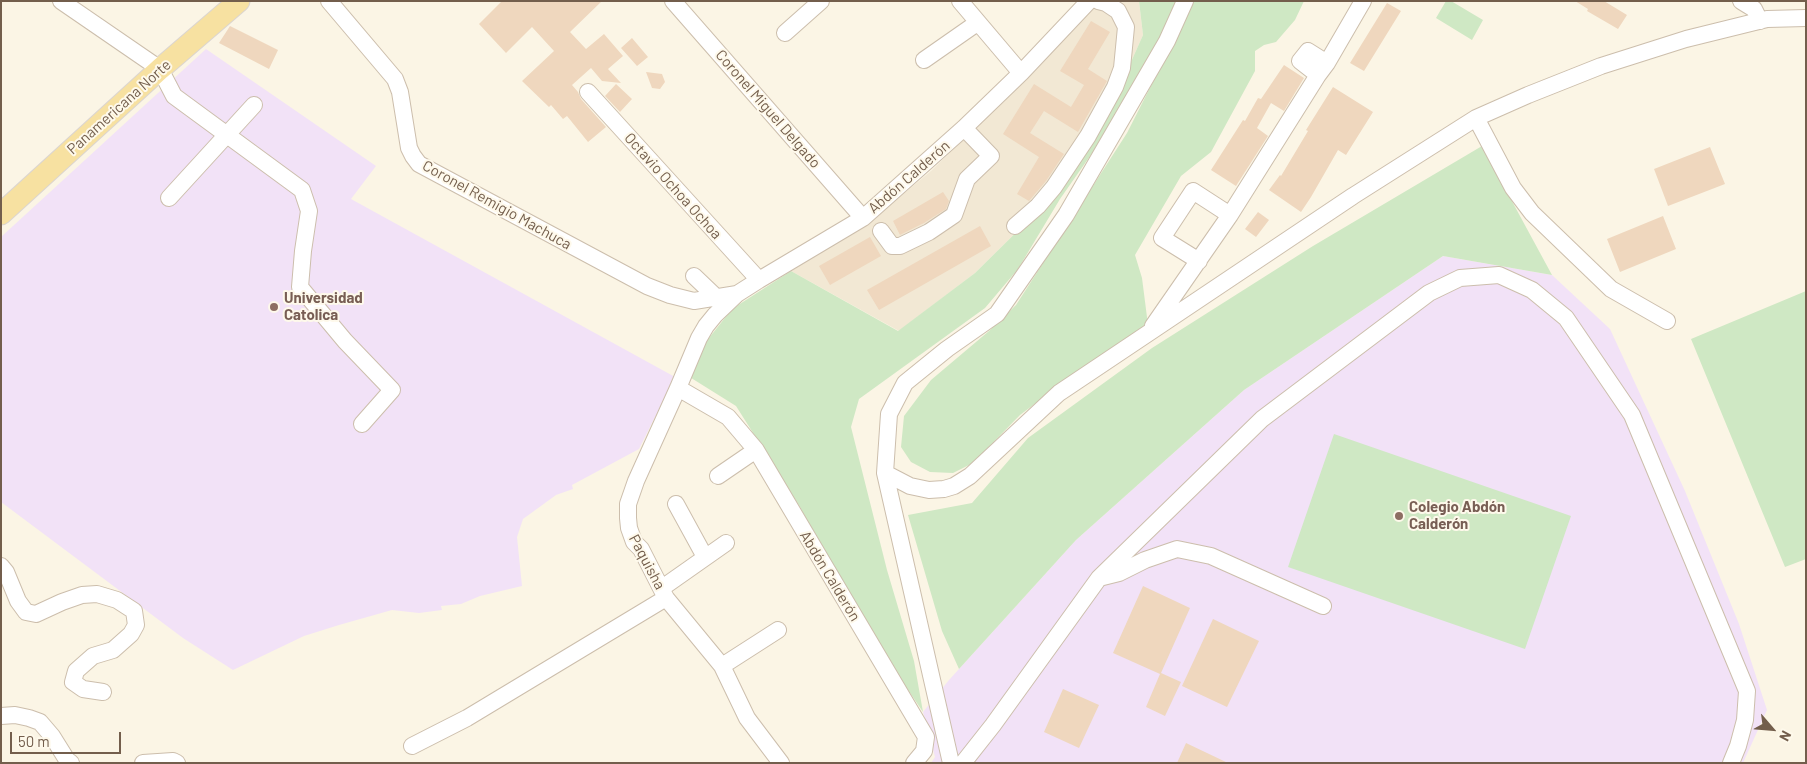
<!DOCTYPE html>
<meta charset="utf-8">
<style>
body{margin:0}
#map{position:relative;width:1807px;height:764px;overflow:hidden;background:#fbf5e5;font-family:Barlow,sans-serif}
canvas{display:block}
.frame{position:absolute;inset:0;border:2px solid #735e4c;pointer-events:none}
.north{position:absolute;left:1747px;top:704px;width:50px;height:50px;-webkit-text-stroke:4px #fef9eb;paint-order:stroke;rotate:117deg;font-size:14px;font-weight:700;line-height:20px;text-align:center;color:#735e4c}
.north::after{content:'';display:block;margin:auto;width:18px;height:22px;background:#735e4c;clip-path:polygon(50% 0,100% 100%,50% 72%,0 100%)}
.scale{position:absolute;left:10px;top:732px;width:111px;height:22px;box-sizing:border-box;border:2px solid #735e4c;border-top:0;padding-left:6px;font-size:15px;line-height:18px;white-space:nowrap;color:#735e4c;-webkit-text-stroke:4px #fef9eb;paint-order:stroke}
</style>
<div id="map">
<canvas width="1807" height="764"></canvas>
<div class="frame"></div>
<div class="north">N</div>
<div class="scale">50 m</div>
</div>
<script>
const context = document.querySelector('canvas').getContext('2d');
context.lineJoin = 'round';
function fill(path, color) {
  context.fillStyle = color;
  context.fill(path, 'evenodd');
}
function poly(rows) {
  const path = new Path2D();
  for (const r of rows) {
    path.moveTo(r[0], r[1]);
    for (let i = 2; i < r.length; i += 2) path.lineTo(r[i], r[i + 1]);
  }
  return path;
}
function trace(path, color, width, dash) {
  context.strokeStyle = color;
  context.lineWidth = width;
  context.lineCap = dash ? 'butt' : 'round';
  context.setLineDash(dash || []);
  context.stroke(path);
}
function write(font, color, halo, rows, align = 'center') {
  context.font = font + ' Barlow,sans-serif';
  context.lineWidth = 4;
  context.setLineDash([]);
  context.textBaseline = 'middle';
  context.strokeStyle = halo;
  context.fillStyle = color;
  for (const [text, x, y, turn = 0] of rows) {
    context.save();
    context.translate(x, y);
    context.rotate((+turn || 0) * Math.PI / 180);
    context.textAlign = isNaN(turn) ? turn : align;
    if (halo) context.strokeText(text, 0, 0);
    context.fillText(text, 0, 0);
    context.restore();
  }
}
fill(poly([
 [1098,1,1139,1,1143,35,1106,118,1057,192,975,273,899,331,791,271,871,221,931,171,979,124]
]), '#f2e8d4');
fill(poly([
 [206,49,376,166,351,199,675,377,639,449,572,485,573,489,556,495,523,519,517,537,522,586,480,596,461,604,441,606,442,610,419,613,392,610,339,625,304,636,233,670,183,638,1,502,1,237],
 [1443,256,1552,275,1610,329,1685,491,1739,624,1767,710,1743,763,931,763,935,757,923,712,949,680,1076,540,1244,390]
]), '#f2e2f7');
fill(poly([
 [1139,1,1177,1,1148,64,1095,149,1060,199,1018,269,985,308,859,399,851,427,887,570,914,661,923,712,856,613,800,507,736,406,688,376,701,348,732,309,791,271,898,331,975,273,1057,192,1106,118,1143,35],
 [1194,1,1304,1,1295,20,1276,42,1264,45,1255,51,1255,71,1211,152,1181,176,1135,255,1142,278,1148,325,1057,387,1020,415,973,463,953,473,930,472,911,462,901,447,904,416,931,380,989,331,1016,305,1127,133],
 [1446,1,1451,1,1483,20,1472,40,1436,18],
 [1482,146,1552,275,1443,256,1244,390,1076,540,959,669,942,631,908,515,972,503,1028,438,1152,348,1313,246],
 [1806,291,1806,559,1785,567,1691,339],
 [1334,434,1571,516,1525,649,1288,567]
]), '#cfe8c4');
fill(poly([
 [502,1,602,1,570,32,586,49,604,34,623,56,608,69,621,83,602,81,591,68,572,85,578,92,581,99,606,127,588,142,567,116,563,119,551,105,549,107,522,81,554,51,532,27,506,53,479,24],
 [1575,1,1604,1,1627,15,1618,29,1587,11,1588,9],
 [1387,3,1401,11,1364,71,1350,63],
 [1091,21,1110,32,1088,69,1107,81,1078,132,1044,111,1030,133,1064,154,1046,181,1029,201,1017,194,1039,157,1003,134,1034,84,1071,107,1084,85,1060,71],
 [230,26,278,50,269,69,219,43],
 [632,38,648,57,637,66,621,48],
 [1284,65,1304,78,1284,111,1271,103,1257,128,1268,136,1236,186,1211,170,1243,120,1245,121,1258,98,1261,99],
 [646,72,662,74,665,82,660,89,652,88],
 [616,84,632,99,620,112,605,96],
 [1333,87,1373,112,1346,155,1338,150,1311,197,1301,212,1269,190,1280,175,1281,176,1308,131,1306,130],
 [1710,147,1725,184,1668,206,1654,169],
 [943,192,949,201,946,209,924,223,900,235,893,221],
 [1258,212,1269,220,1256,237,1245,229],
 [1663,216,1676,249,1620,272,1607,239],
 [980,226,991,246,879,310,867,290],
 [870,237,881,256,830,285,819,266],
 [1143,586,1190,608,1161,673,1181,682,1165,716,1146,707,1160,674,1113,653],
 [1213,619,1259,641,1227,707,1182,686],
 [1063,689,1099,705,1079,748,1044,732],
 [1186,743,1228,763,1177,763]
]), '#efd7be');
const minor = poly([
 [61,1,160,69,174,96,302,190,309,211,303,251,300,287,345,341,392,390,362,424],
 [329,1,395,79,400,92,409,148,413,156,419,164,647,286,670,295,694,301,737,294,759,280,863,218,964,128,1021,73,1089,1],
 [673,1,863,218],
 [960,1,1021,73],
 [1741,1,1754,9,1760,21],
 [785,33,821,1],
 [924,60,977,23],
 [1318,75,1300,61,1308,51,1327,63],
 [588,92,759,280],
 [1476,118,1513,188,1532,213,1611,289,1667,321],
 [169,198,254,105],
 [1015,226,1038,206,1054,187,1088,136,1115,87,1122,68,1126,27,1118,11,1106,3,1098,1],
 [881,231,892,246,900,246,929,232,954,215,967,179,991,156,964,128],
 [1199,261,1162,238,1193,191,1230,215],
 [694,276,717,298],
 [737,294,715,315,706,326,699,338,678,388,636,481,628,504,628,518,629,528,634,542,641,549,666,598,722,666,747,718,781,763],
 [1153,326,1230,215,1318,75,1327,63,1363,1],
 [678,388,728,417,756,450,926,737,924,751,914,763],
 [885,473,910,486,929,490,944,489,954,486,970,476,1059,393,1353,196,1476,118,1528,95,1601,66,1686,39,1767,19,1806,18],
 [718,476,756,450],
 [676,504,705,557],
 [1,566,6,572,18,601,26,612,36,614,62,602,82,595,97,594,117,600,134,611,136,625,131,634,113,650,93,656,76,671,73,682,83,689,103,692],
 [1099,578,1119,573,1145,560,1177,549,1211,556,1323,606],
 [662,588,726,543],
 [722,666,778,630],
 [1,716,15,715,29,718,40,722,52,736,67,760,71,763],
 [412,746,467,718,666,598],
 [143,763,173,761,177,763],
 [951,763,885,473,889,414,905,383,947,349,997,314,1066,215,1167,41,1185,1],
 [963,763,993,725,1099,578,1262,419,1429,293,1460,278,1499,275,1532,290,1566,318,1632,415,1747,691,1745,720,1738,746,1731,763]
]);
const major = poly([
 [1,214,160,69,239,1]
]);
trace(minor, '#ccbeac', 18);
trace(major, '#dbd5d0', 23);
trace(minor, '#fff', 16);
trace(major, '#f7e1a1', 21);
for (const [x, y, r, color] of [
 [274,307,5,"#8d6e63"],
 [1399,516,5,"#8d6e63"]
]) {
  const dot = new Path2D();
  dot.arc(x, y, r, 0, 2 * Math.PI);
  context.fillStyle = color;
  context.fill(dot);
  trace(dot, '#fef9eb', 2);
}
write('15px', '#735e4c', '#fef9eb', [
 ["Panamericana Norte",119,107,-42],
 ["Coronel Miguel Delgado",768,109,49],
 ["Abdón Calderón",909,177,-41],
 ["Octavio Ochoa Ochoa",673,186,48],
 ["Coronel Remigio Machuca",497,205,29],
 ["Paquisha",647,562,62],
 ["Abdón Calderón",830,576,59]
]);
write('bold 15px', '#785e54', '#fef9eb', [
 ["Universidad",284,298],
 ["Catolica",284,315],
 ["Colegio Abdón",1409,507],
 ["Calderón",1409,524]
], 'left');
</script>
